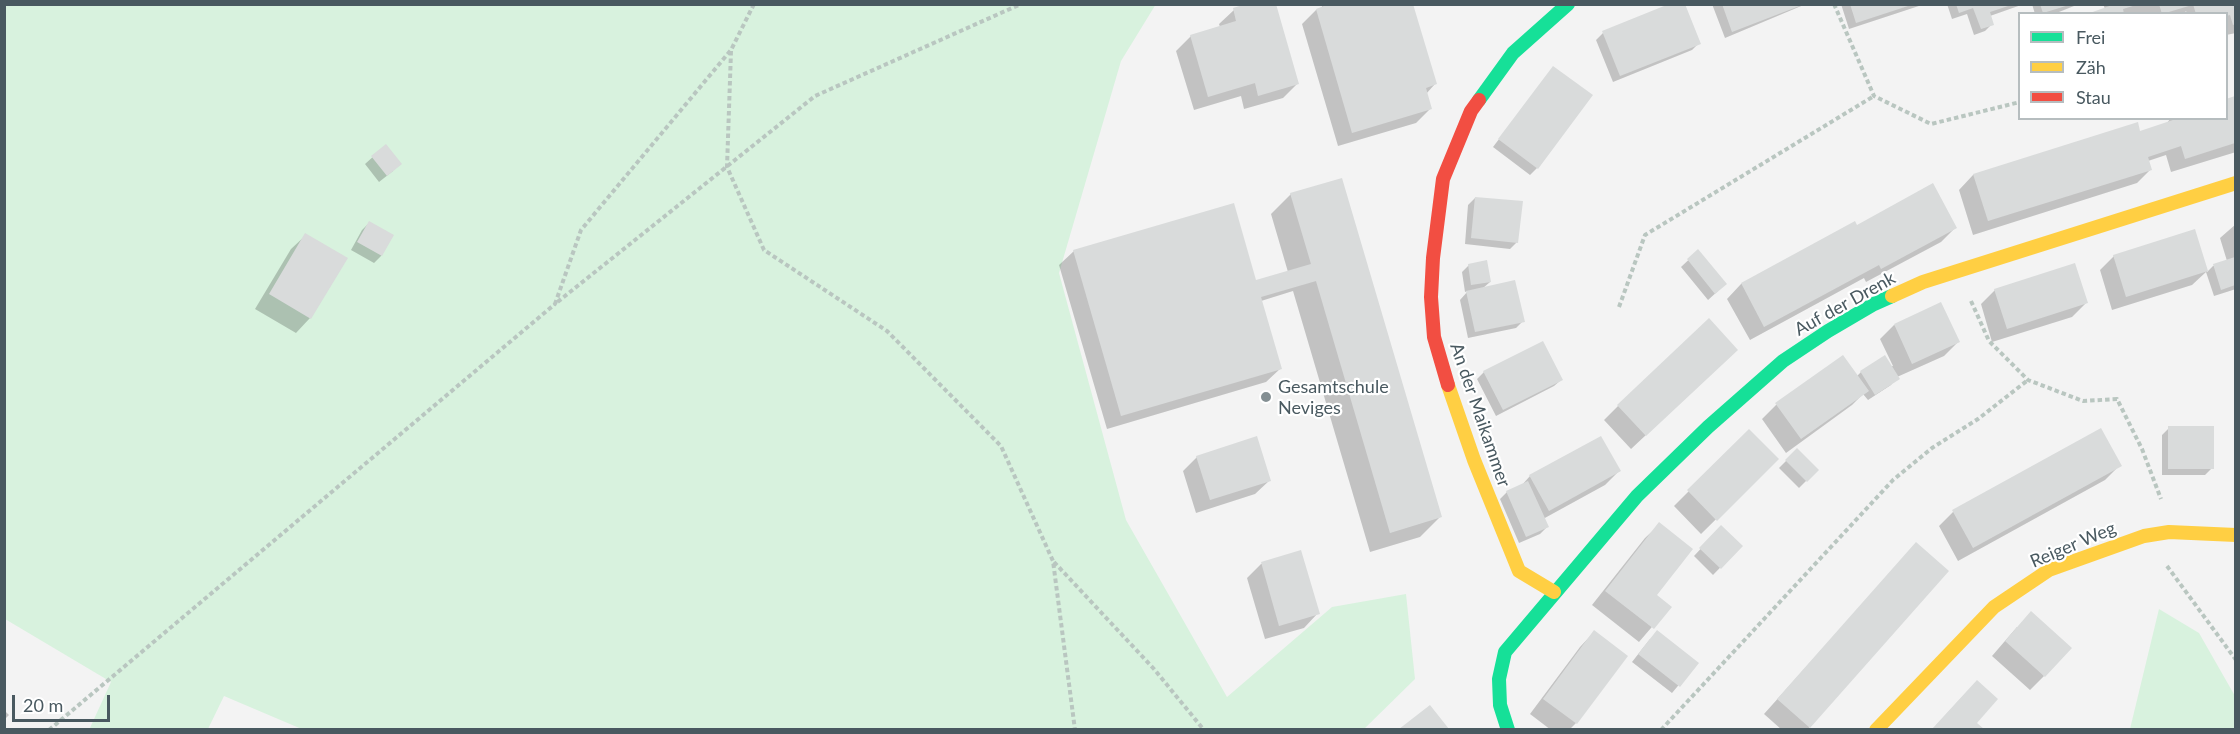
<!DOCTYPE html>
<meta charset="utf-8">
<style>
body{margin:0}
#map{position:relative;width:2240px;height:734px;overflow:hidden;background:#f3f3f3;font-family:Lato,sans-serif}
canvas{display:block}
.frame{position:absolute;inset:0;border:6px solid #495960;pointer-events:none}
.legend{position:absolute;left:2018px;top:12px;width:210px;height:108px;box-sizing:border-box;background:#fff;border:2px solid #b6bdbf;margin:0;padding:8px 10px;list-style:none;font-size:18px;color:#495960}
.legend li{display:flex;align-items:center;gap:12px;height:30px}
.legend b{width:30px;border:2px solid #b6bdbf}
.scale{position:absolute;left:12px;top:695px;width:98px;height:27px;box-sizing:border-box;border:3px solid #495960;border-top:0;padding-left:8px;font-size:18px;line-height:21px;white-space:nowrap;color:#495960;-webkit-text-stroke:4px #fff;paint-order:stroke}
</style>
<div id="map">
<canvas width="2240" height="734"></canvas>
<div class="frame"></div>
<ul class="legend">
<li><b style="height:8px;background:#16e098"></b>Frei</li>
<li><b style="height:8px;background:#ffcf43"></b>Zäh</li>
<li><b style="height:8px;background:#f24e42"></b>Stau</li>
</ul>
<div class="scale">20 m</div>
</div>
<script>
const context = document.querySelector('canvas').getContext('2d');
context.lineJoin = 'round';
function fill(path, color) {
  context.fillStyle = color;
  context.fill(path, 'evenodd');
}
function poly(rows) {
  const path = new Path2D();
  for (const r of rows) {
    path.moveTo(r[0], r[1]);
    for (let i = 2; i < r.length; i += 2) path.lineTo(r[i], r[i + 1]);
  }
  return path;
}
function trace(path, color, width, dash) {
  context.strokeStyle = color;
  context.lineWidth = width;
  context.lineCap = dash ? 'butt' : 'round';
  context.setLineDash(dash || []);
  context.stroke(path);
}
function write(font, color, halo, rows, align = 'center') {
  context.font = font + ' Lato,sans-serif';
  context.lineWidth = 4.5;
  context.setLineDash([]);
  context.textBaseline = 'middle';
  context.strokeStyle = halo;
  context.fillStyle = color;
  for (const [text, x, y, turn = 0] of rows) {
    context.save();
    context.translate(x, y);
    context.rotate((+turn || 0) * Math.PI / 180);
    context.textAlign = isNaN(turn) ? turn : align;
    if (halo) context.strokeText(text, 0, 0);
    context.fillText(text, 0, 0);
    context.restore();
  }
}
fill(poly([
 [1156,4,1121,61,1059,273,1126,520,1227,697,1332,607,1406,594,1415,679,1363,730,304,730,224,696,208,729,89,730,111,682,5,619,5,5],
 [2159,609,2199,633,2235,696,2235,729,2130,729]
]), '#d8f2de');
fill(poly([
 [1322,4,1412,4,1435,84,1426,94,1430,109,1416,123,1338,146,1302,24,1316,10,1322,8],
 [1712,4,1806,4,1725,38],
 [1841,4,1925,4,1849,29],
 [1947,4,2024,4,1990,16,1992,24,1985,31,1974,35,1967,14,1952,19],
 [2032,4,2079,4,2054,14,2035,14],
 [2103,4,2236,4,2236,33,2226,35,2226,14,2187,14,2186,11,2184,14,2090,14,2105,9],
 [1234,10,1297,84,1283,98,1244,109,1241,96,1194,110,1176,51,1191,36,1220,27,1219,24],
 [1603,33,1699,43,1692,50,1613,82,1596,40],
 [1553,68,1537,168,1530,175,1493,147],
 [2236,98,2236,152,2171,172,2166,155,2148,161,2151,169,2137,183,1973,235,1959,190,1973,175,2137,124,2140,134,2166,124,2171,118,2226,118,2226,101],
 [385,146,393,171,379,182,365,164],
 [1291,194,1440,517,1420,537,1370,552,1293,291,1261,301,1281,368,1266,382,1107,429,1059,265,1074,251,1256,283,1288,272,1271,214],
 [1475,198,1517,242,1510,249,1465,244,1468,205],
 [369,223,392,236,381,256,374,263,351,250,362,230],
 [1854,223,1856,227,1956,227,1941,242,1866,282,1864,278,1750,340,1727,299,1741,284],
 [2236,224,2236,289,2214,296,2206,272,2192,285,2112,310,2100,270,2114,256,2194,231,2207,272,2213,266,2227,261,2220,238],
 [306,235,310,318,296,333,255,309,291,249],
 [1698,251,1718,291,1708,300,1681,267],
 [1469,265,1490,282,1482,289,1523,321,1516,328,1468,338,1460,300,1468,291,1465,292,1462,272],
 [1995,290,2086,303,2072,317,1992,342,1981,304],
 [1894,325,1958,342,1944,356,1897,377,1891,385,1868,400,1863,394,1852,405,1786,453,1762,419,1776,405,1856,377,1861,372,1893,366,1880,339],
 [1722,364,1631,449,1604,420,1618,406],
 [1484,372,1561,380,1554,386,1496,416,1477,379],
 [2169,428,2212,468,2205,475,2162,475,2162,435],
 [1749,431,1777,459,1701,534,1674,506],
 [1797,450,1817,470,1799,488,1779,468],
 [1197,457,1270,480,1255,494,1196,513,1183,471],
 [2120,465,2105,480,1958,561,1939,526,1953,512],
 [1619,471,1605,485,1543,519,1547,527,1540,534,1519,543,1500,499,1507,492,1521,486,1530,476],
 [1660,524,1654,595,1669,607,1639,642,1592,605,1645,538],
 [1721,527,1741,546,1713,575,1694,556],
 [1916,544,1947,571,1807,730,1782,730,1764,714],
 [1300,552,1318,613,1304,628,1265,639,1247,578,1261,564],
 [2017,627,2044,676,2030,690,1992,656],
 [1594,632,1576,723,1569,730,1551,730,1530,714,1580,647],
 [1650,639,1697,663,1672,693,1632,662],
 [1963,696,1974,723,1982,730,1932,730],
 [1430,707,1447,730,1401,730],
 [4,710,9,715,4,720]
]), '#0003');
fill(poly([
 [1246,4,1276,4,1299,84,1258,96,1255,83,1208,97,1190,35,1236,21,1233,8],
 [1329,4,1413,4,1437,84,1426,88,1432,109,1352,133,1316,9],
 [1669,4,1685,4,1701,44,1620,76,1602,31],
 [1722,4,1802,4,1802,5,1732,32],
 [1850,4,1911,4,1911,5,1856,23],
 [1956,4,2011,4,2011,5,1990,12,1994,25,1981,29,1973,8,1959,13],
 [2040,4,2068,4,2069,5,2043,13],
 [2115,4,2136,5,2123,9,2124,14,2087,14],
 [2159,4,2192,4,2192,5,2162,14],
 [2193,4,2235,4,2235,24,2233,25,2230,15,2226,16,2226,14,2196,14],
 [1553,66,1593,95,1538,169,1498,139],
 [2235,96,2235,143,2185,159,2181,146,2148,157,2152,170,1988,221,1973,174,2138,122,2140,131,2173,120,2172,118,2226,118,2226,99],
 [386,144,402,164,387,176,371,156],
 [1342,178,1442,517,1390,533,1316,281,1261,297,1282,369,1121,416,1073,250,1234,203,1256,280,1311,264,1290,193],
 [1933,183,1957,228,1881,269,1879,265,1764,327,1741,283,1855,221,1857,225],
 [1475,197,1523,201,1518,243,1471,238],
 [369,221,394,235,382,256,357,242],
 [2195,229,2208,271,2126,297,2113,255],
 [305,233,348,258,311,319,269,294],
 [1698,249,1727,284,1715,294,1687,259],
 [2235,257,2235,285,2221,290,2213,264],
 [1487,260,1491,282,1471,285,1468,264],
 [2075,263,2088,303,2007,329,1994,289],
 [1515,280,1525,322,1475,332,1466,291],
 [1941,302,1960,342,1912,364,1894,324],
 [1709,318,1738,350,1646,436,1617,405],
 [1543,341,1563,380,1503,410,1483,371],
 [1843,355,1869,391,1801,439,1775,403],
 [1885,355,1900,379,1875,395,1860,371],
 [2168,426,2214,426,2214,469,2168,469],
 [2101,428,2122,466,1973,548,1952,510],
 [1749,429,1779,459,1717,521,1687,490],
 [1257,436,1271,481,1210,500,1196,456],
 [1601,436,1621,471,1549,511,1529,475],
 [1797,448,1819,470,1807,482,1785,460],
 [1528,481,1549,527,1526,537,1506,491],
 [1659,522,1693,549,1657,595,1672,607,1654,629,1605,591],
 [1721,525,1743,546,1721,569,1699,548],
 [1916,542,1949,571,1810,728,1777,699],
 [1301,550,1320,614,1279,626,1261,562],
 [2031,611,2072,648,2045,677,2005,641],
 [1594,630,1628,656,1577,724,1543,699],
 [1657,630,1699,663,1680,687,1638,654],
 [1977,680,1998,699,1977,723,1984,729,1932,729],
 [1430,705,1449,729,1399,729]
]), '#d9dbdb');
trace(poly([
 [754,4,731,50,581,230,555,304,815,96,1021,4],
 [1834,4,1874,96,1931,124,2020,102],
 [731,51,727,167,764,250,887,331,1001,446,1053,561,1075,730],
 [1971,301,1989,341,2028,380,2083,401,2117,399,2142,449,2161,499],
 [1619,307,1645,235,1874,96],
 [1054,562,1154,669,1204,730],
 [2167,566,2236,660],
 [49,730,555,304],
 [1661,730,1893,480,1932,448,1978,419,2028,380]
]), '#b9c6c0', 4, [4.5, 3]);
trace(poly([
 [1479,100,1513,53,1568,4],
 [1508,730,1500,705,1499,679,1505,652,1637,496,1708,427,1783,361,1828,331,1874,304,1892,296]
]), '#16e098', 14);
trace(poly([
 [1892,296,1923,282,2236,183],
 [1448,385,1474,460,1519,571,1554,592],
 [1876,730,1994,607,2049,570,2144,536,2169,532,2236,535]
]), '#ffcf43', 14);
trace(poly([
 [1448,385,1434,337,1431,297,1433,258,1443,179,1471,111,1479,100]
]), '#f24e42', 14);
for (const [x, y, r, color] of [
 [1266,397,6,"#848f93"]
]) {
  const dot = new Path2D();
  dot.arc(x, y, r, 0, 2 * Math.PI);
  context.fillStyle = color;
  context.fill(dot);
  trace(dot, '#fff', 2);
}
write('18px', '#495960', '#fff', [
 ["Auf der Drenk",1845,304,-29],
 ["An der Maikammer",1480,415,71],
 ["Reiger Weg",2073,545,-23]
]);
write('18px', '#495960', '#fff', [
 ["Gesamtschule",1278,387],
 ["Neviges",1278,408]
], 'left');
</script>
